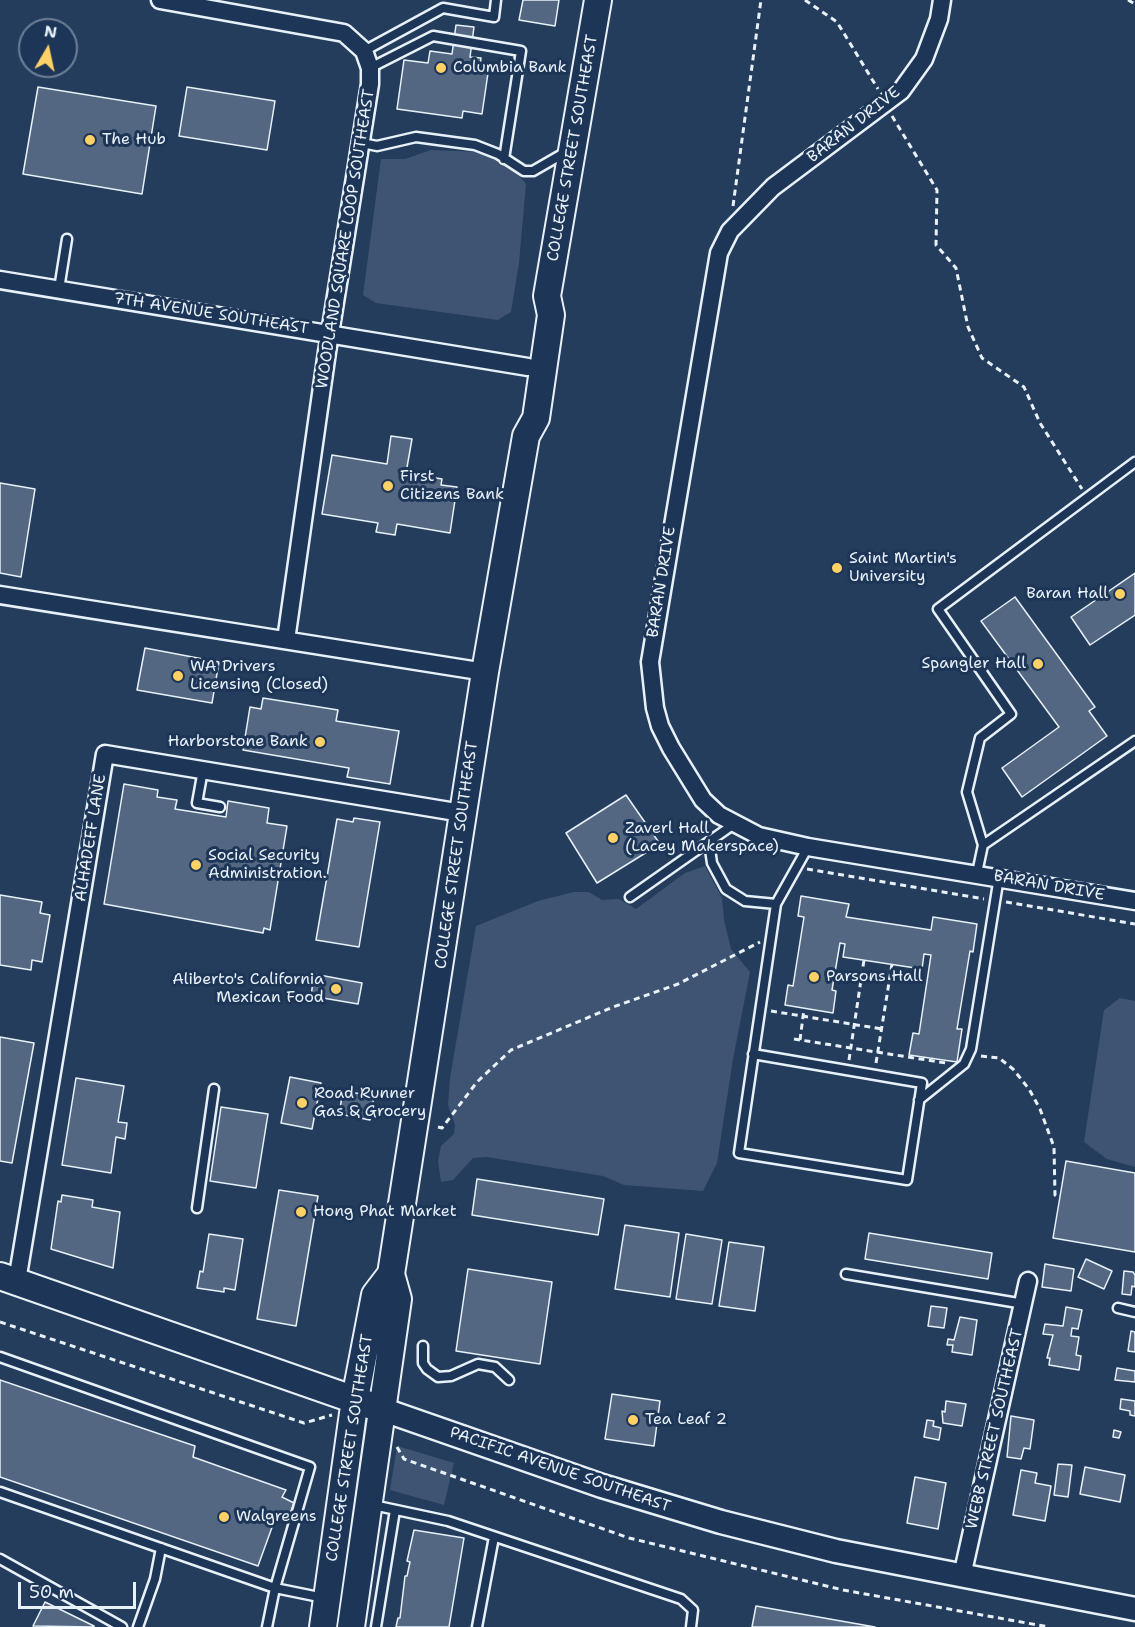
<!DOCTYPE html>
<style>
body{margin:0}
#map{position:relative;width:1135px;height:1627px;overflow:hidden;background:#253d5d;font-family:"Shantell Sans",sans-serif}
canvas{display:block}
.north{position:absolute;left:18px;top:18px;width:60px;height:60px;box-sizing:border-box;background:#1d3557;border:2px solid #6e8097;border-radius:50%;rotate:9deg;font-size:16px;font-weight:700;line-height:24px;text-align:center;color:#e8f1f8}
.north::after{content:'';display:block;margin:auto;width:21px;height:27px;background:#ffd166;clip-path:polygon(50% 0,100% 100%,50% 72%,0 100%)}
.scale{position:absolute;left:18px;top:1582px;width:118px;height:27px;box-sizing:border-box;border:3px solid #e8f1f8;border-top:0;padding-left:8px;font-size:18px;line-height:21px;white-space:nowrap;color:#e8f1f8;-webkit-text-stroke:4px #1d3557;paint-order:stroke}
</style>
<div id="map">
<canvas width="1135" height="1627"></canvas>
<div class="north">N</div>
<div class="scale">50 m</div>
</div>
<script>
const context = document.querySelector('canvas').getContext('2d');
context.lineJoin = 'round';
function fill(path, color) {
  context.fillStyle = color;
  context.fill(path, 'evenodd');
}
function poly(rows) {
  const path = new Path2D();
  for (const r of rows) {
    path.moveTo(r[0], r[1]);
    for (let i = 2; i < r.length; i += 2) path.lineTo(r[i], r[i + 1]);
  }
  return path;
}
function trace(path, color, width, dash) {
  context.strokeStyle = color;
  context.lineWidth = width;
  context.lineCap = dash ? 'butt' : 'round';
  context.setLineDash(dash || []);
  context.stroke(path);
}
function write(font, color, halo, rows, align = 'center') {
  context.font = font + ' "Shantell Sans",sans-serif';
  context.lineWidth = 6;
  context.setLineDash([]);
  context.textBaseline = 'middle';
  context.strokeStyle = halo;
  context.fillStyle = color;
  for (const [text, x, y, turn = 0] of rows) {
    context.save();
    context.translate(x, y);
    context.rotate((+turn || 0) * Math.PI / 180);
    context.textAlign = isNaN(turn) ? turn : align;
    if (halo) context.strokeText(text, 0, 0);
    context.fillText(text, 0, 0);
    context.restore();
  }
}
fill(poly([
 [431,150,480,152,515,171,526,184,519,263,511,312,498,320,376,303,363,295,381,159,405,159],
 [705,866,722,898,724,920,731,949,750,972,733,1059,717,1163,703,1191,624,1185,603,1176,487,1157,473,1158,453,1180,441,1182,438,1161,441,1146,454,1134,455,1125,448,1105,450,1078,476,926,538,901,574,892,589,892,602,900,619,899,636,909,685,873],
 [1120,998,1135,1001,1135,1167,1107,1159,1084,1142,1104,1010],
 [397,1446,454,1463,444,1505,390,1490]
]), '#3e5472');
const building = poly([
 [523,0,559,0,555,26,519,20,523,0],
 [456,25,474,27,470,57,481,58,479,72,488,73,482,114,463,111,462,118,397,109,404,60,428,63,430,51,452,54,456,25],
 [38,87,156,106,142,194,23,174,38,87],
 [187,87,275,101,267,150,179,136,187,87],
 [391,436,412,439,406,473,442,479,441,485,457,487,450,533,397,524,395,535,376,532,378,523,322,514,332,455,387,464,391,436],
 [0,483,35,489,21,577,0,573,0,483],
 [1135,573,1135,615,1090,645,1071,617,1135,573],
 [1015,597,1095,707,1089,711,1107,736,1022,797,1002,768,1059,727,981,621,1015,597],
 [145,648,219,662,212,703,137,690,145,648],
 [263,698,338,710,336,721,399,731,390,784,347,777,349,768,243,750,250,707,261,709,263,698],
 [124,784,158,790,157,797,177,800,175,809,226,817,228,801,269,808,267,823,287,826,270,930,264,928,263,933,104,904,124,784],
 [626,795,660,844,597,883,566,833,626,795],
 [354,818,380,822,359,947,316,940,337,819,353,822,354,818],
 [0,895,42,902,40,913,50,915,42,962,32,960,31,970,0,965,0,895],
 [801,896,849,904,846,917,931,930,933,917,977,924,973,952,970,951,957,1029,962,1029,957,1062,909,1055,913,1033,919,1034,931,955,924,954,922,969,843,957,845,944,840,943,832,990,836,991,833,1013,785,1005,788,985,793,986,804,917,798,916,801,896],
 [314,974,362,983,358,1004,311,996,314,974],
 [0,1037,34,1043,12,1163,0,1161,0,1037],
 [290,1077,321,1083,312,1129,281,1123,290,1077],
 [76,1078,124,1086,118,1122,127,1123,125,1139,116,1137,111,1173,62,1165,76,1078],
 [343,1091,374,1096,370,1120,339,1114,343,1091],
 [221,1107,268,1114,256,1188,210,1181,221,1107],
 [1066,1161,1135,1173,1135,1252,1053,1238,1066,1161],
 [477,1179,604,1199,598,1235,472,1215,477,1179],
 [279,1190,318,1196,296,1326,257,1319,279,1190],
 [62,1195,93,1200,92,1207,120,1212,113,1268,51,1249,58,1201,61,1202,62,1195],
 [625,1225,679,1233,670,1297,615,1289,625,1225],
 [869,1233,992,1253,988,1279,865,1259,869,1233],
 [209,1234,243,1239,235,1290,224,1288,224,1292,197,1288,200,1271,203,1272,209,1234],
 [686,1234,722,1240,712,1304,676,1299,686,1234],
 [729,1242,764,1247,755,1311,719,1306,729,1242],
 [1086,1259,1112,1271,1104,1289,1078,1277,1086,1259],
 [1045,1264,1074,1269,1071,1291,1042,1287,1045,1264],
 [468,1269,552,1282,540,1364,456,1351,468,1269],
 [1124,1271,1133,1272,1135,1275,1135,1287,1132,1286,1131,1295,1122,1294,1124,1271],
 [931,1306,947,1308,944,1328,928,1326,931,1306],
 [1066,1307,1082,1310,1078,1329,1072,1328,1071,1336,1079,1337,1076,1355,1081,1356,1079,1370,1049,1365,1050,1358,1047,1358,1053,1335,1043,1334,1045,1324,1063,1326,1066,1307],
 [960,1317,977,1320,972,1355,952,1352,953,1345,947,1345,948,1339,954,1340,960,1317],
 [1131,1331,1135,1332,1135,1352,1128,1351,1131,1331],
 [1117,1368,1135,1371,1135,1382,1115,1380,1117,1368],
 [0,1380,195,1446,193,1457,286,1490,282,1497,294,1503,287,1522,275,1519,258,1566,0,1477,0,1380],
 [612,1394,660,1401,654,1446,605,1439,612,1394],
 [1121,1399,1135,1401,1135,1416,1130,1415,1130,1411,1120,1409,1121,1399],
 [946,1401,966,1404,962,1426,943,1423,942,1411,945,1412,946,1401],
 [1011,1416,1034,1420,1030,1449,1024,1448,1021,1459,1007,1457,1011,1416],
 [927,1420,934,1421,933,1426,941,1428,939,1440,924,1437,927,1420],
 [1114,1430,1121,1432,1119,1438,1113,1437,1114,1430],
 [1058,1464,1072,1465,1068,1497,1054,1495,1058,1464],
 [1085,1467,1125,1475,1120,1502,1080,1494,1085,1467],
 [1021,1470,1037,1473,1035,1483,1051,1486,1045,1521,1013,1515,1021,1470],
 [915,1477,946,1483,938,1529,907,1523,915,1477],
 [414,1530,464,1538,449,1627,396,1627,398,1618,400,1618,405,1576,407,1576,410,1562,407,1561,414,1530],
 [45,1602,94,1626,94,1627,33,1626,45,1602],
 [756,1606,875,1627,752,1627,756,1606]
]);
fill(building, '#536782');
trace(building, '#e8f1f8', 1.5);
const service = poly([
 [364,51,443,8,494,17,496,0],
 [370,68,433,36,521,51,504,159],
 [362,143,377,146,416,137,475,145,498,154,524,171,533,171,566,152],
 [59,289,67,239],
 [203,770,197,803,220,807],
 [709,842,712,863,726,889,745,901,776,904],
 [983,845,967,792,980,738,1011,714,938,609,1135,462],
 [977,873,983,845,1135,741],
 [630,897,734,824],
 [753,1054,922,1083,907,1180,739,1153,776,904,808,847],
 [919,1100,964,1064,971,1049,999,877],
 [197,1208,214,1089],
 [846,1274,1024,1304],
 [1118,1308,1135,1312],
 [423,1346,423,1363,427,1369,438,1377,451,1376,478,1364,495,1367,509,1380],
 [0,1357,310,1467,275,1588,267,1627],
 [0,1492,275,1588,324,1598],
 [373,1505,448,1521,681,1599,693,1610,691,1627],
 [0,1559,122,1627],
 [138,1627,155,1579,161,1548],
 [376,1627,395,1510],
 [477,1627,494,1537]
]);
const minor = poly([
 [160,0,344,33,364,51,370,68,370,84,327,352,286,640],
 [942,0,939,19,924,59,901,91,773,187,730,231,719,253,650,662,655,708,660,726,671,748,703,800,719,815,759,836,808,847,1135,901],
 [0,280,528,367],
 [0,595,485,672],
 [17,1281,105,754,462,813],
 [962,1576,1028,1281]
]);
const secondary = poly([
 [381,1409,602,1486,721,1522,836,1551,1135,1609]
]);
const primary = poly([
 [0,1276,381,1409],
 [323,1627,355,1399,375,1295,391,1274],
 [351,1627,398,1299,391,1274,485,672,526,436,536,418,551,315,547,296,598,0]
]);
trace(service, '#e8f1f8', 13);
trace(minor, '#e8f1f8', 21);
trace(secondary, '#e8f1f8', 27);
trace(primary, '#e8f1f8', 30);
trace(poly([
 [805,0,837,22,878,89],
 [1128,0,1135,4],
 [892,116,937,190,936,245,956,268,968,327,982,358,1024,387,1040,423,1082,489],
 [733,206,761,0],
 [807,869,984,899],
 [1006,902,1135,924],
 [771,1011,882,1029],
 [794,1039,946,1063],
 [800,1040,804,1009],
 [981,1056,999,1058,1013,1069,1029,1089,1040,1109,1054,1147,1055,1195,1059,1198],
 [849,1060,864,960],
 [876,1063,892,964],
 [438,1127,442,1128,477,1082,511,1050,613,1007,678,984,760,942],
 [0,1322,304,1423,332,1415],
 [397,1447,404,1459,629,1538,843,1590,1049,1627]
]), '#e8f1f8', 3, [6, 4.5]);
trace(service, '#1d3557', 8);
trace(minor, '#1d3557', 16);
trace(secondary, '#1d3557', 22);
trace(primary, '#1d3557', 26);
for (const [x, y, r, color] of [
 [441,68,6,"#ffd166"],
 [90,140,6,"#ffd166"],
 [388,486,6,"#ffd166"],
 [837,568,6,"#ffd166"],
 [1120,594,6,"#ffd166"],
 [1038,664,6,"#ffd166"],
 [178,676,6,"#ffd166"],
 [320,742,6,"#ffd166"],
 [613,838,6,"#ffd166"],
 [196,865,6,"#ffd166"],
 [814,977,6,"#ffd166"],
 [336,989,6,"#ffd166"],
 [302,1103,6,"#ffd166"],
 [301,1212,6,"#ffd166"],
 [633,1420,6,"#ffd166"],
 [224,1517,6,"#ffd166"]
]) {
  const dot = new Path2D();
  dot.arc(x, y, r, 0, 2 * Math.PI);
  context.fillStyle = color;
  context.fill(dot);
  trace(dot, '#1d3557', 2);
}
write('16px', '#e8f1f8', '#1d3557', [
 ["Columbia Bank",453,68],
 ["The Hub",102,140],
 ["First",400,477],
 ["Citizens Bank",400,495],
 ["Saint Martin's",849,559],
 ["University",849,577],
 ["Baran Hall",1108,594,"right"],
 ["Spangler Hall",1026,664,"right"],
 ["WA Drivers",190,667],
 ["Licensing (Closed)",190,685],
 ["Harborstone Bank",308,742,"right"],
 ["Zaverl Hall",625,829],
 ["(Lacey Makerspace)",625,847],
 ["Social Security",208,856],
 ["Administration.",208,874],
 ["Parsons Hall",826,977],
 ["Aliberto's California",324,980,"right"],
 ["Mexican Food",324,998,"right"],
 ["Road Runner",314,1094],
 ["Gas & Grocery",314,1112],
 ["Hong Phat Market",313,1212],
 ["Tea Leaf 2",645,1420],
 ["Walgreens",236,1517]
], 'left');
write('16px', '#e8f1f8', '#1d3557', [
 ["BARAN DRIVE",854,125,-38],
 ["COLLEGE STREET SOUTHEAST",573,148,-80],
 ["WOODLAND SQUARE LOOP SOUTHEAST",346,239,-81],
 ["7TH AVENUE SOUTHEAST",211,314,9],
 ["BARAN DRIVE",662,582,-81],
 ["ALHADEFF LANE",91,838,-81],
 ["COLLEGE STREET SOUTHEAST",457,855,-82],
 ["BARAN DRIVE",1049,886,10],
 ["WEBB STREET SOUTHEAST",995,1429,-77],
 ["COLLEGE STREET SOUTHEAST",350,1448,-81],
 ["PACIFIC AVENUE SOUTHEAST",560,1470,19]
]);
</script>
